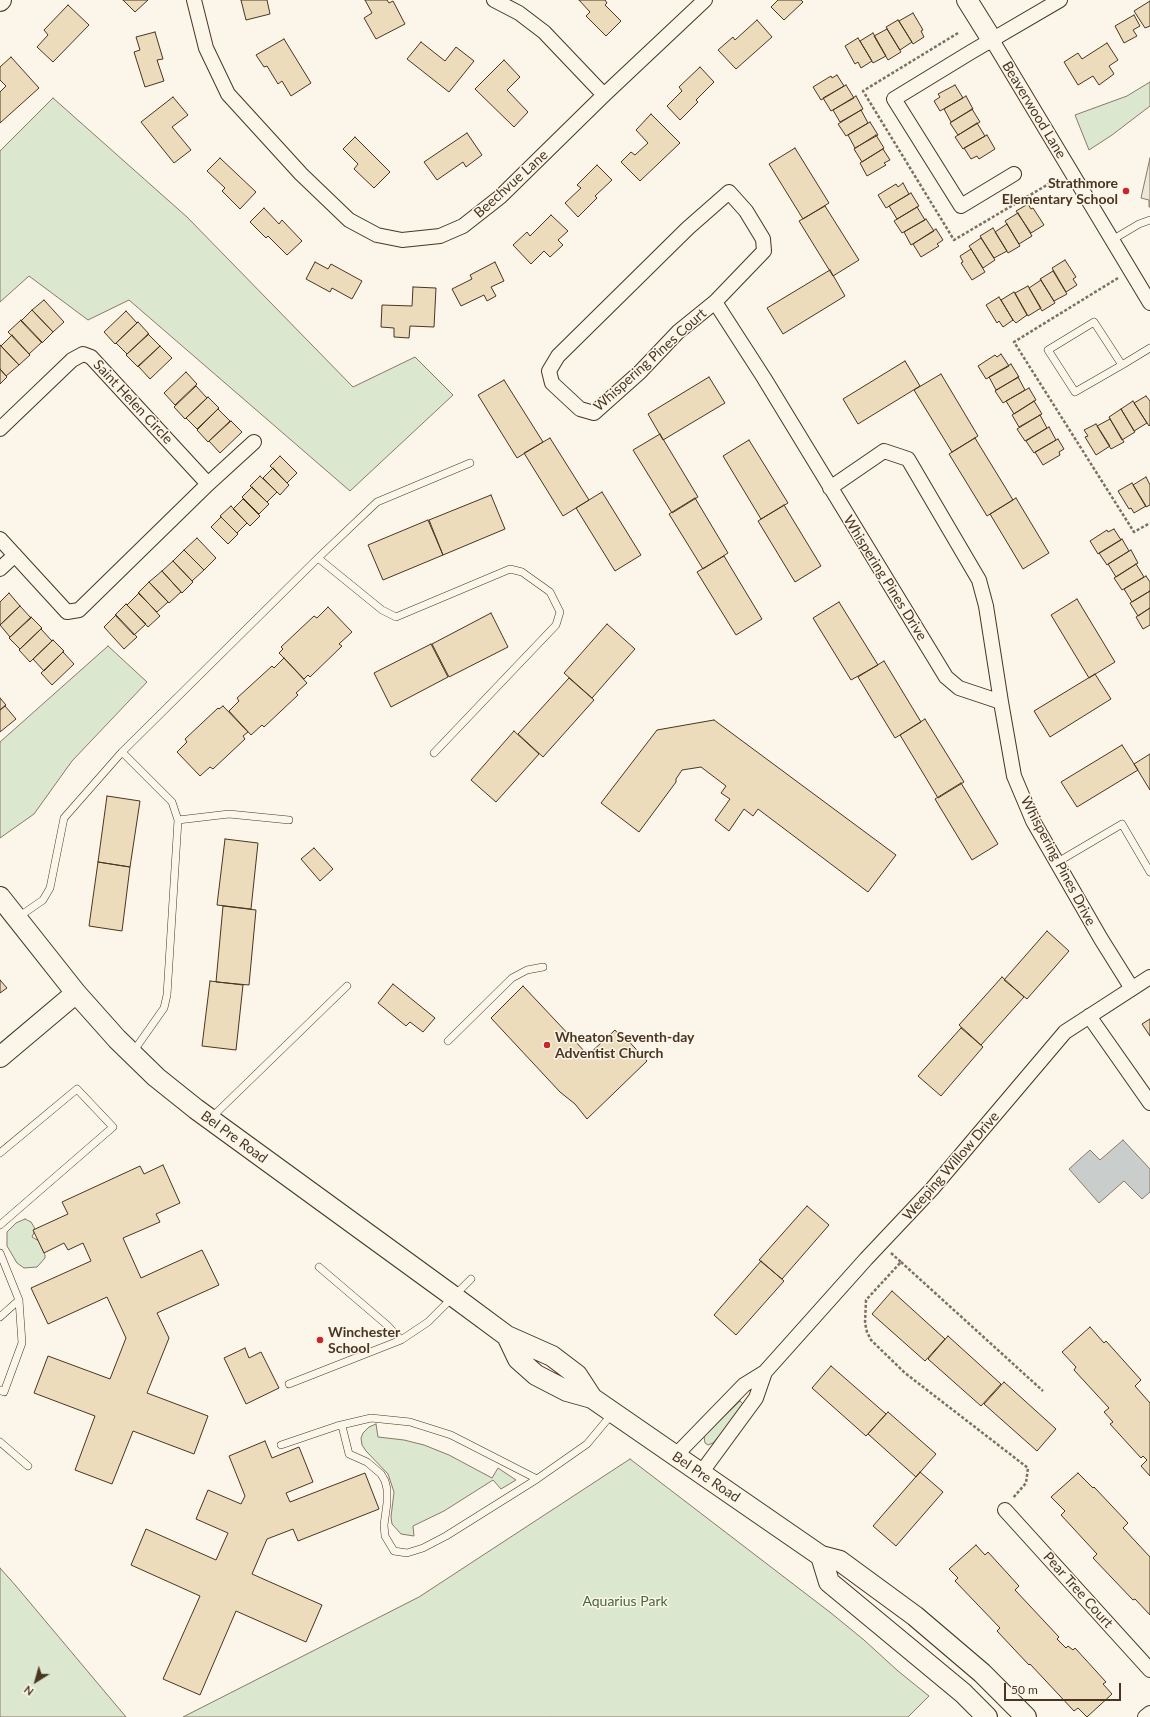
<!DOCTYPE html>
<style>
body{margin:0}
#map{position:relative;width:1150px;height:1717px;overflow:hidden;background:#fbf6e9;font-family:Lato,sans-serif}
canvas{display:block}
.north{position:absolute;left:16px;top:1661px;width:40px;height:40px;-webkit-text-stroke:3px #fbf6e9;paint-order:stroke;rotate:217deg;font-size:11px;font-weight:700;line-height:16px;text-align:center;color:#4a3520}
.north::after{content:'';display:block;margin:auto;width:14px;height:18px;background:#4a3520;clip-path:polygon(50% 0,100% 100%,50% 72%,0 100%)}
.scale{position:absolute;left:1004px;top:1683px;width:117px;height:18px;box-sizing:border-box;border:2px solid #4a3520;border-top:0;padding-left:5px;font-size:12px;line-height:14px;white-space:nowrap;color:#4a3520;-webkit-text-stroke:3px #fbf6e9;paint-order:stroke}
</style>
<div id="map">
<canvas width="1150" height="1717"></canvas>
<div class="north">N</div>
<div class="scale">50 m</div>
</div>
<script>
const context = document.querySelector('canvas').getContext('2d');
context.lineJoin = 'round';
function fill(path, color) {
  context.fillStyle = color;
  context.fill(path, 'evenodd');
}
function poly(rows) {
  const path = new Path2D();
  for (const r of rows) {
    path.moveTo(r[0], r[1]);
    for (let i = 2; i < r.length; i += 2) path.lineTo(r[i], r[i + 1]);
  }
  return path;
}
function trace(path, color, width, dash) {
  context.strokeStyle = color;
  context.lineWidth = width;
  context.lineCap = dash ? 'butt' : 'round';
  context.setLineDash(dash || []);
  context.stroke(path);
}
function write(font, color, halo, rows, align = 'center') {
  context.font = font + ' Lato,sans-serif';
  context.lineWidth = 3;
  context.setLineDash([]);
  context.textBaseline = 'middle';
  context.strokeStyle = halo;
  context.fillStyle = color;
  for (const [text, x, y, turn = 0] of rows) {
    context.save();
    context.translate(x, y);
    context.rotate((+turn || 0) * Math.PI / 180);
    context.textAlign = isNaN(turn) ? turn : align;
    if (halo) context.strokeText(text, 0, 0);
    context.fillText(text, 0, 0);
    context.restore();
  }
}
const green = poly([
 [1150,82,1150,106,1112,135,1089,150,1075,115,1127,96,1150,82],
 [53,98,187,217,353,387,415,357,453,395,350,491,129,300,88,320,29,276,0,302,0,151,53,98],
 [108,646,147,682,72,761,34,814,0,838,0,742,108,646],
 [25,1219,31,1222,34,1227,35,1230,32,1237,39,1241,45,1255,45,1258,37,1267,24,1268,17,1263,7,1246,7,1232,16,1223,25,1219],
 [740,1401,743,1404,722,1433,713,1443,708,1445,705,1443,704,1436,740,1401],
 [376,1424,378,1437,404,1440,424,1445,449,1455,492,1478,498,1468,516,1480,501,1489,493,1480,444,1511,413,1526,414,1536,401,1534,392,1524,391,1517,394,1492,388,1474,366,1451,362,1445,361,1438,363,1433,369,1427,376,1424],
 [630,1459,831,1613,864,1640,898,1671,929,1696,908,1717,183,1717,419,1597,630,1459],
 [0,1568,16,1586,126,1717,0,1717,0,1568]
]);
fill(green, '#dce7d0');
trace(green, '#887966', 1);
const parking = poly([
 [1150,158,1150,207,1149,207,1149,200,1141,198,1150,158]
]);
fill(parking, '#ede7d9');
trace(parking, '#887966', 1);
const water = poly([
 [1123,1140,1150,1169,1150,1192,1142,1199,1124,1181,1099,1203,1069,1169,1090,1150,1100,1160,1123,1140]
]);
fill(water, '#c9cecd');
trace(water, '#887966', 1);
const building = poly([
 [123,0,148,0,135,12,123,0],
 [241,0,267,0,270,14,246,20,241,0],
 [365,0,387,0,389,3,393,1,405,24,376,39,364,18,372,13,365,0],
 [579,0,605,0,607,3,605,5,621,21,606,36,586,16,590,12,579,0],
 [778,0,801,0,803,2,784,20,771,7,778,0],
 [1150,1,1150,26,1145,28,1134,11,1150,1],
 [68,5,89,25,53,62,37,47,48,35,44,30,68,5],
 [913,13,923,30,921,31,924,37,913,44,899,21,913,13],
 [1134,15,1140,26,1133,30,1137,36,1124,43,1115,26,1134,15],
 [757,20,772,37,736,69,718,50,733,37,735,40,757,20],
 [898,20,912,42,900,50,886,27,898,20],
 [887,29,901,52,888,60,874,36,887,29],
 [155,32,163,59,157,60,164,81,145,87,134,52,140,50,136,37,155,32],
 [873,33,886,56,873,63,860,41,873,33],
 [858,38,872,61,861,68,858,62,855,64,845,46,858,38],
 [284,39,311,83,291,96,282,81,278,84,267,66,264,67,256,55,284,39],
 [421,42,445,61,456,47,474,61,449,92,407,59,421,42],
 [1107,43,1118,60,1109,66,1114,74,1099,85,1093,76,1078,85,1064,62,1078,53,1082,59,1107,43],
 [11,57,39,88,0,123,0,92,6,86,0,80,0,67,11,57],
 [504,60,520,77,507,90,528,112,514,127,475,89,504,60],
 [700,67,714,82,696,100,698,102,680,120,667,106,682,91,679,87,700,67],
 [837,75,844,86,821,100,813,87,831,76,832,78,837,75],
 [846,85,854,98,831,111,823,98,846,85],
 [955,85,963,98,940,111,934,101,940,97,938,94,955,85],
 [856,96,863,109,840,122,833,110,856,96],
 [966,96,973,109,951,122,944,109,966,96],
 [173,97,188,115,172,127,191,150,174,163,141,122,173,97],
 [972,109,980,122,958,135,950,123,972,109],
 [861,110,868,123,846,136,838,124,861,110],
 [651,114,680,143,640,181,621,162,631,152,635,155,648,143,636,130,651,114],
 [870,122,878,135,855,148,848,135,870,122],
 [977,123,985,136,963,149,955,137,977,123],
 [467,133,482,155,466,167,463,162,437,180,424,162,467,133],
 [876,135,884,148,862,162,854,149,876,135],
 [987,135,995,149,979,159,977,156,971,159,964,148,987,135],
 [355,137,390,172,374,188,354,169,358,164,343,149,355,137],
 [795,148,829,203,803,219,769,164,795,148],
 [883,149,890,160,884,163,886,165,867,176,860,163,883,149],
 [220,158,256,192,240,209,222,191,225,188,207,171,220,158],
 [597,165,612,180,595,196,597,198,578,217,565,203,581,188,577,185,597,165],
 [903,183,909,194,886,208,878,195,896,184,898,187,903,183],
 [911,193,919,206,897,219,889,206,911,193],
 [1028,204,1031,209,1033,208,1044,225,1031,233,1016,211,1028,204],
 [825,206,859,260,833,276,799,221,825,206],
 [917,207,925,220,902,233,894,221,917,207],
 [264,208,279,224,282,220,302,241,287,255,268,236,266,238,250,222,264,208],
 [1018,213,1032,236,1019,244,1005,221,1018,213],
 [551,215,568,231,558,240,563,245,550,257,544,251,531,264,513,245,527,232,530,236,551,215],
 [926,219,934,231,911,245,904,232,926,219],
 [1007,224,1020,246,1008,253,995,232,1007,224],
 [993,228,1007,251,994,258,980,236,993,228],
 [936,229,943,240,937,244,939,246,921,257,913,244,936,229],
 [981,238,995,260,983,268,969,246,981,238],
 [971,249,985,272,972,280,961,263,963,262,960,256,971,249],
 [1065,260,1076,277,1073,279,1077,285,1066,292,1052,268,1065,260],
 [315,262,328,269,331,264,362,281,352,299,332,288,330,292,306,279,315,262],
 [495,262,504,281,491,287,496,296,487,301,484,295,461,306,452,289,472,279,470,275,495,262],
 [830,270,845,296,783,334,767,308,830,270],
 [1053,271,1067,294,1054,301,1040,279,1053,271],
 [1041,280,1055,303,1042,311,1029,288,1041,280],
 [1028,286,1041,308,1028,316,1015,293,1028,286],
 [413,287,436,288,434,327,410,326,409,338,394,337,394,328,381,327,382,305,412,306,413,287],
 [1014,292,1027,315,1016,323,1013,320,1001,300,1014,292],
 [999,297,1013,320,1003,327,999,321,997,323,986,305,999,297],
 [44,300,64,322,53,332,32,310,44,300],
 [32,310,53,332,42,343,21,321,32,310],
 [126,311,137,323,115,344,104,332,126,311],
 [21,320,42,342,29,354,8,332,21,320],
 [138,322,149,334,127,354,116,343,138,322],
 [148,334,160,346,138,367,126,355,148,334],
 [12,335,30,355,19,365,1,346,12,335],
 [0,345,19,365,6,376,0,369,0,345],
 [160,346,172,358,150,379,138,366,160,346],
 [1001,354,1009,366,986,379,978,366,995,355,997,357,1001,354],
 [905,361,920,386,858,424,843,399,905,361],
 [1011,364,1019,377,996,390,989,377,1011,364],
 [0,369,7,377,0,384,0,369],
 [186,372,197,384,175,405,164,393,186,372],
 [941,374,978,436,952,452,914,390,941,374],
 [709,377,725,403,663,440,648,414,709,377],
 [1018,377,1025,390,1003,403,995,391,1018,377],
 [504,380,543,442,517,458,478,395,504,380],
 [196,386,207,398,185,419,174,407,196,386],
 [1029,388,1036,400,1014,414,1006,401,1029,388],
 [1146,396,1150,401,1150,425,1149,426,1134,403,1146,396],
 [208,397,219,408,197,429,186,418,208,397],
 [1034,401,1042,414,1019,427,1012,415,1034,401],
 [1133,401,1147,423,1134,431,1121,409,1133,401],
 [218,409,230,421,208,442,197,430,218,409],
 [1121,409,1135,432,1122,440,1109,417,1121,409],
 [1040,415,1047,428,1025,441,1017,429,1040,415],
 [1110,419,1124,442,1111,449,1097,426,1110,419],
 [231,421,242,432,220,453,209,441,231,421],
 [1096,424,1110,446,1096,455,1085,437,1088,436,1084,430,1096,424],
 [1049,427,1056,440,1034,453,1026,441,1049,427],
 [660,434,698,497,672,513,633,450,660,434],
 [550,438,589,500,563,516,524,453,550,438],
 [975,438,1013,500,987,516,949,454,975,438],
 [1058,439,1064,449,1059,452,1060,455,1043,465,1035,452,1058,439],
 [749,440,788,503,761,519,723,456,749,440],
 [280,456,297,473,287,483,270,466,280,456],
 [273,468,289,485,280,495,263,478,273,468],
 [260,476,277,492,267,502,250,486,260,476],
 [1146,477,1150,485,1150,505,1146,507,1133,485,1146,477],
 [1132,483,1146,506,1134,513,1131,508,1129,509,1118,491,1132,483],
 [252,487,269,504,259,514,242,497,252,487],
 [602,492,641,555,615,571,576,508,602,492],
 [491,495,505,529,443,555,429,520,491,495],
 [695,498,728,553,703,569,669,514,695,498],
 [1016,498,1049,553,1023,569,990,514,1016,498],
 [243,499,260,516,250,526,233,509,243,499],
 [784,505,821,566,795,582,758,521,784,505],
 [231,506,247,523,237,533,220,516,231,506],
 [221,517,238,534,228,544,211,527,221,517],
 [428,520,443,555,383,580,368,545,428,520],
 [1114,529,1121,540,1098,554,1090,541,1107,530,1108,532,1114,529],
 [197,538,216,558,204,570,184,550,197,538],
 [1122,539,1129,551,1107,565,1099,553,1122,539],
 [184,550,204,570,192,581,173,561,184,550],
 [1131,550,1138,563,1116,577,1108,564,1131,550],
 [724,556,762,619,736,635,697,572,724,556],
 [173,561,193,582,182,593,162,571,173,561],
 [1136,564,1144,577,1122,590,1114,578,1136,564],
 [162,571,181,592,169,603,149,582,162,571],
 [1146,576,1150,582,1150,591,1132,602,1124,589,1146,576],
 [149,582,168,602,157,612,138,593,149,582],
 [1150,591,1150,608,1138,616,1130,603,1150,591],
 [9,593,20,606,0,625,0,602,9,593],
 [139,593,160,616,148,627,127,605,139,593],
 [1077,599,1115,662,1089,678,1051,615,1077,599],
 [839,602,878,665,851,680,813,618,839,602],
 [126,604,146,624,134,635,115,615,126,604],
 [20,606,31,618,10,637,0,625,20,606],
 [328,607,352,632,339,644,342,646,310,677,308,675,304,679,279,653,283,649,281,647,314,616,317,618,328,607],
 [1150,608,1150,625,1143,629,1136,617,1150,608],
 [491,613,508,647,449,677,432,644,491,613],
 [116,615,137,637,124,649,104,627,116,615],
 [31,617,42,628,20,649,9,638,31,617],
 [607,624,635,649,592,698,564,673,607,624],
 [41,629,52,641,30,662,19,650,41,629],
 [53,640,64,651,44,671,33,659,53,640],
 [431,644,448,677,391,707,374,673,431,644],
 [63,652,74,664,52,685,41,673,63,652],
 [284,658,307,683,296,693,298,695,264,727,262,725,251,735,229,711,239,701,237,698,272,666,274,668,284,658],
 [884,661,921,722,895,738,858,677,884,661],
 [1095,674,1111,699,1050,737,1034,711,1095,674],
 [569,678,594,700,543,757,518,734,569,678],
 [0,698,6,705,0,710,0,698],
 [5,706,16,719,0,732,0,710,5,706],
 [223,706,248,732,243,736,245,739,213,769,210,767,200,776,177,752,187,742,185,739,218,708,219,709,223,706],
 [925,719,964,782,938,798,900,735,925,719],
 [714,720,896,855,868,892,758,809,753,816,744,809,729,831,715,820,730,799,721,793,726,786,701,767,682,770,676,779,676,782,639,832,601,803,657,730,714,720],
 [514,731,539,754,496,802,471,780,514,731],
 [1122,745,1138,770,1077,807,1061,782,1122,745],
 [1150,754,1150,790,1134,764,1150,754],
 [961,783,998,844,972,860,935,799,961,783],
 [107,796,140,801,130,867,98,862,107,796],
 [225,839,258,843,251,909,217,905,225,839],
 [314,848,333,869,320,881,301,859,314,848],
 [98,862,130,867,122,931,89,926,98,862],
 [223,906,256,910,249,985,216,982,223,906],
 [1047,931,1069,951,1027,999,1004,980,1047,931],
 [1002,977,1024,997,981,1045,959,1025,1002,977],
 [0,980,7,988,0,993,0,980],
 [210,981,243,985,236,1050,202,1046,210,981],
 [393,984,435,1018,423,1032,410,1022,406,1026,378,1003,393,984],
 [523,986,588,1055,615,1030,620,1036,622,1034,647,1061,587,1119,575,1104,560,1092,491,1018,523,986],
 [1150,1019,1150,1036,1142,1024,1150,1019],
 [961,1028,983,1047,941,1096,918,1076,961,1028],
 [163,1165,180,1203,156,1214,160,1222,123,1238,141,1278,202,1250,219,1285,157,1313,169,1338,147,1393,208,1416,194,1454,133,1431,112,1484,75,1470,95,1416,34,1393,48,1356,110,1379,126,1338,107,1297,48,1324,31,1288,91,1261,83,1243,68,1250,64,1243,44,1253,33,1230,68,1214,62,1202,140,1166,144,1174,163,1165],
 [807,1206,829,1225,782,1279,759,1260,807,1206],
 [761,1261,784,1281,736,1335,714,1315,761,1261],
 [892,1291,945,1339,925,1361,872,1314,892,1291],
 [1090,1327,1104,1343,1106,1341,1141,1380,1135,1386,1150,1403,1150,1476,1141,1466,1147,1460,1143,1456,1141,1458,1110,1424,1113,1422,1104,1412,1109,1408,1074,1370,1076,1367,1062,1352,1090,1327],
 [948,1336,1001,1384,981,1406,928,1359,948,1336],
 [245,1348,249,1358,261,1352,279,1388,246,1404,224,1358,245,1348],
 [831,1366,886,1414,866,1436,812,1388,831,1366],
 [1004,1382,1056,1429,1037,1451,984,1404,1004,1382],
 [888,1412,936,1454,916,1477,868,1434,888,1412],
 [265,1441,272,1458,299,1447,313,1482,286,1493,290,1502,365,1473,379,1509,298,1541,293,1529,267,1539,252,1574,322,1605,306,1642,236,1611,200,1695,163,1679,200,1596,131,1565,146,1529,216,1560,228,1533,196,1519,208,1490,241,1504,245,1496,229,1456,265,1441],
 [920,1472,943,1492,896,1546,873,1526,920,1472],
 [1078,1473,1093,1488,1094,1487,1128,1523,1123,1528,1150,1557,1150,1615,1135,1599,1133,1600,1093,1558,1097,1554,1061,1515,1065,1511,1051,1497,1078,1473],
 [976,1545,985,1555,988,1552,1019,1586,1015,1590,1059,1637,1057,1639,1066,1648,1068,1646,1073,1650,1075,1648,1106,1682,1103,1684,1112,1694,1087,1717,1078,1708,1074,1711,1030,1664,1029,1665,997,1631,1000,1628,955,1581,958,1578,949,1569,976,1545]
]);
fill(building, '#ecdcbc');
trace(building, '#4a3520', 1);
const lane = poly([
 [1112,240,1139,224,1150,220],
 [1122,365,1094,322,1048,350,1075,392,1122,365,1150,348],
 [318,558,382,610,396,617,510,569,522,572,550,592,560,612,556,625,434,753],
 [178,820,229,814,289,820],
 [1056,863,1122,824,1150,872],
 [17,918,43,900,50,888,64,818,122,752],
 [448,1041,512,978,527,970,543,967],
 [133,1052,164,1008,167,995,178,820,172,802,122,752,318,558,377,502,470,463],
 [211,1118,347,986],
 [0,1153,77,1089,113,1127,0,1225],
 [0,1253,19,1300,22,1343,4,1392,0,1390],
 [319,1267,387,1325,401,1340],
 [0,1317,19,1300],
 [289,1384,401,1340,428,1322,471,1279],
 [342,1426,349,1454,367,1462,381,1474,385,1481,387,1489,387,1503,384,1525,385,1536,394,1551,407,1553,423,1548,446,1536,537,1479],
 [0,1442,28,1466],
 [281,1445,337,1426,371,1418,410,1422,451,1435,537,1479,587,1444,612,1414]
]);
const street = poly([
 [194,0,206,48,228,94,301,174,349,220,377,235,402,240,440,236,463,226,500,197,604,95,705,0],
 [494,0,519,13,544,32,604,95],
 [992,40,1150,303],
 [1014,174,961,206,894,99,971,52,1060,0],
 [729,192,746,211,763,239,764,251,715,302,678,332,640,372,594,413,580,409,552,383,549,371,558,356,688,228,729,192],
 [715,302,764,378,946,677,959,688,1001,702,1014,776,1033,821,1101,939,1131,987],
 [0,429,72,360,83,354,91,357,208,484],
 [830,488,884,451,908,459,979,580,986,606,1001,702],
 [0,539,67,612,79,610,208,484,254,442],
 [0,569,15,555],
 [1089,1016,1150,1103],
 [675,1456,744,1385,765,1372,866,1259,932,1189,1065,1032,1150,977],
 [701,1473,756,1398,765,1372],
 [1005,1510,1150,1670],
 [1145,1717,1150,1713]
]);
const secondary = poly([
 [967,0,992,40],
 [0,1,1,0],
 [0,897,76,993,117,1039,156,1077,196,1109,457,1299,507,1336,552,1356,577,1375,592,1398],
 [0,1057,76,993],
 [507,1336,518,1359,536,1375,567,1391,592,1398,821,1556,840,1561,915,1616,982,1673,1026,1717],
 [821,1556,829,1582,963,1693,987,1717]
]);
trace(lane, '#4a3520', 8);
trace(street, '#4a3520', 16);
trace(secondary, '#4a3520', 22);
trace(poly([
 [958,33,863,91,954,240,1052,182],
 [1118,278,1014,342,1134,532,1150,523],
 [891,1253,901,1262,866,1300,865,1323,867,1332,871,1340,905,1373,1028,1468,1026,1483,1013,1498],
 [901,1262,1043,1391]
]), '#7f6f5c', 2.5, [3, 2]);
trace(lane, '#fbf6e9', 7);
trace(street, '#fbf6e9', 14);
trace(secondary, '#fbf6e9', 20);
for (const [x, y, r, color] of [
 [1126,191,4,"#c62828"],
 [547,1045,4,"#c62828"],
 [320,1340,4,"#c62828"]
]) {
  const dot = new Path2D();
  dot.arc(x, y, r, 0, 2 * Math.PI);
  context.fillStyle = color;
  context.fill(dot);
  trace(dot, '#fbf6e9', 1.5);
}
write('14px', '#4a3520', '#fbf6e9', [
 ["Beaverwood Lane",1034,110,59],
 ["Beechvue Lane",511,184,-42],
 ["Whispering Pines Court",650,360,-42],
 ["Saint Helen Circle",133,402,47],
 ["Whispering Pines Drive",885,578,58],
 ["Whispering Pines Drive",1058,861,62],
 ["Bel Pre Road",234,1137,36],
 ["Weeping Willow Drive",951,1166,-49],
 ["Bel Pre Road",706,1477,34],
 ["Pear Tree Court",1078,1590,48]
]);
write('bold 14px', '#4a3520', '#fbf6e9', [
 ["Strathmore",1118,183,"right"],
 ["Elementary School",1118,199,"right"],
 ["Wheaton Seventh-day",555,1037],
 ["Adventist Church",555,1053],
 ["Winchester",328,1332],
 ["School",328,1348]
], 'left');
write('14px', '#436837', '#fbf6e9', [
 ["Aquarius Park",625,1601]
]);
</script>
